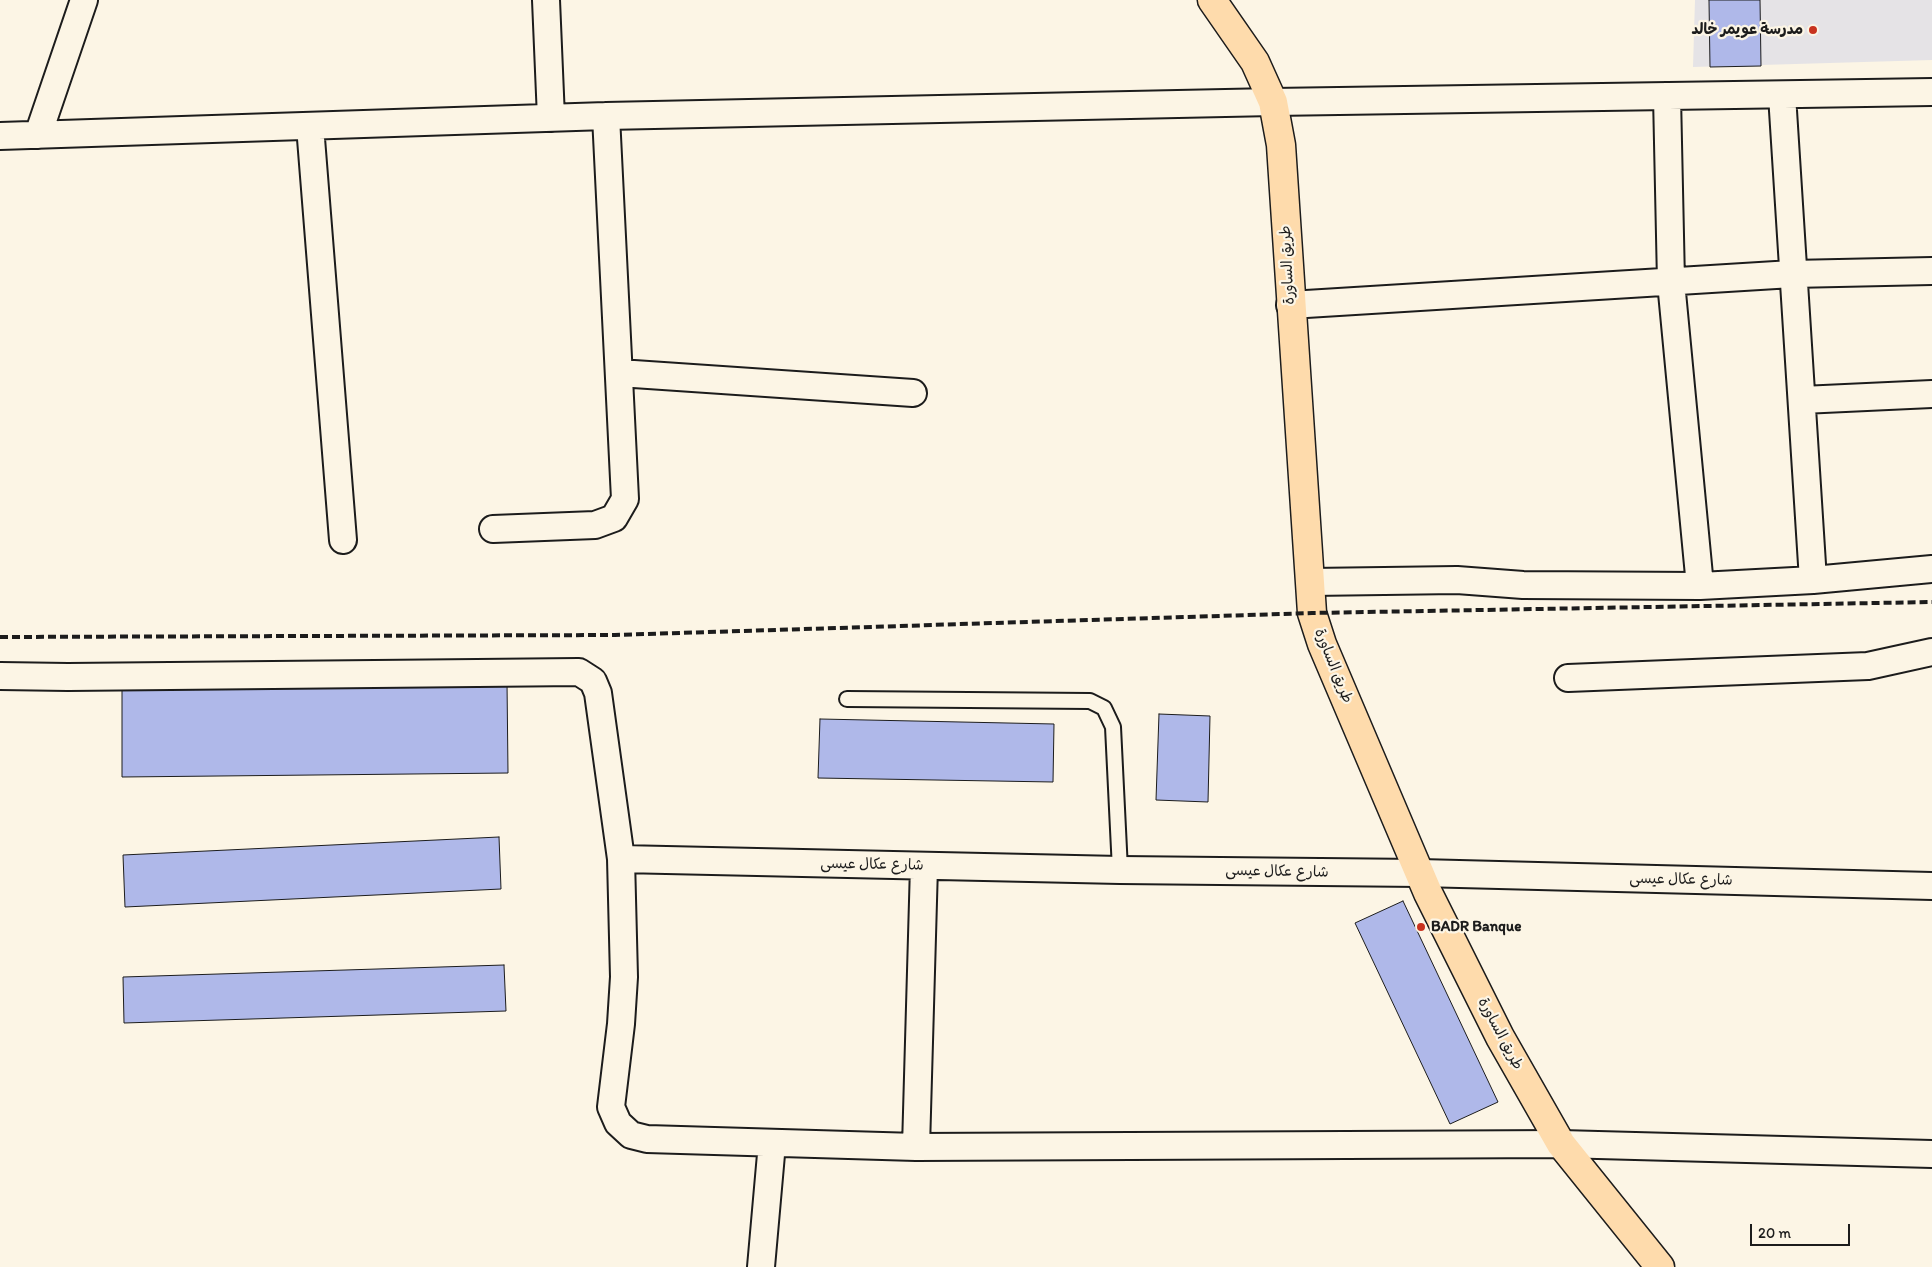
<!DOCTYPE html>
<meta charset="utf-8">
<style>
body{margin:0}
#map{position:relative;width:1932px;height:1267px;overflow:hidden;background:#fcf5e5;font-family:Itim,sans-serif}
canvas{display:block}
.scale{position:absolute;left:1750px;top:1224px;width:100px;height:22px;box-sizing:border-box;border:2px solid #1c1c1c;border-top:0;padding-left:6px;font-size:15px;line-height:18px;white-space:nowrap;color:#1c1c1c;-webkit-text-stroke:4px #fcf5e5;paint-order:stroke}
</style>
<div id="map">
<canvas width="1932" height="1267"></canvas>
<div class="scale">20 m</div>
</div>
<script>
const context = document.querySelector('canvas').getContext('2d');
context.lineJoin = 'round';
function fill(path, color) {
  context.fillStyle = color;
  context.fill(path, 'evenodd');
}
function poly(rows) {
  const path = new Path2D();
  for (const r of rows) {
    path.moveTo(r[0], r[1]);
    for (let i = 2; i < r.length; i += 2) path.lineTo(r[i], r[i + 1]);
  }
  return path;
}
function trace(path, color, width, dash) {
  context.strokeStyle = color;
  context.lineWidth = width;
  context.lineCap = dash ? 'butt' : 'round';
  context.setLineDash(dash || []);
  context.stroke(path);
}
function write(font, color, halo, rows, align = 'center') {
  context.font = font + ' Itim,"Playpen Sans Arabic",sans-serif';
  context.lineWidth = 4.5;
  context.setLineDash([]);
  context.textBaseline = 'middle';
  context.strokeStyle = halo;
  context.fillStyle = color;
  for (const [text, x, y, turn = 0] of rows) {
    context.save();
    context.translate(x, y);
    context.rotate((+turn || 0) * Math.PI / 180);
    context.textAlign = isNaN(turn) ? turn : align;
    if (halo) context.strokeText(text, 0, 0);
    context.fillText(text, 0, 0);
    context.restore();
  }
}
fill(poly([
 [1695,0,1932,0,1932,60,1693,67]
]), '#e5e3e6');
const building = poly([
 [1709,0,1760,0,1761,66,1710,67,1709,0],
 [507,681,508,773,122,777,122,686,507,681],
 [1159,714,1210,716,1208,802,1156,800,1159,714],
 [820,719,1054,724,1053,782,818,778,820,719],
 [499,837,501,889,125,907,123,855,499,837],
 [1403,901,1498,1102,1450,1124,1355,923,1403,901],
 [504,965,506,1011,124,1023,123,977,504,965]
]);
fill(building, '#afb8e9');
trace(building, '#1c1c1c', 1);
const service = poly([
 [847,699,1090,701,1104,708,1113,727,1120,870]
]);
const minor = poly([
 [546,0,551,118],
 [1782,95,1813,580],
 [1667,96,1671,282,1700,586],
 [310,126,343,540],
 [38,135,84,0],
 [0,136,606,116,1273,102,1932,92],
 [1290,305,1792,274,1932,271],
 [619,373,913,393],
 [1802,400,1932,394],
 [493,529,595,525,614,518,625,499,606,116],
 [1311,582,1457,580,1523,585,1700,586,1813,580,1932,569],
 [0,676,68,677,579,672,593,681,598,693,621,859,624,977,621,1024,611,1107,618,1123,631,1135,647,1139,916,1147,1561,1144,1932,1154],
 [1568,678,1868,666,1932,652],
 [621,859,1120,870,1420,873,1932,886],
 [916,1147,924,866],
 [761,1267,772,1143]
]);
const primary = poly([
 [1212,0,1255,62,1273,102,1281,145,1312,613,1322,644,1428,893,1500,1037,1561,1144,1660,1267]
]);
trace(service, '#1c1c1c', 18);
trace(minor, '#1c1c1c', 30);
trace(primary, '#1c1c1c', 31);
trace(service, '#fcf5e5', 14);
trace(minor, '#fcf5e5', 26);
trace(primary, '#fedbac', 28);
trace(poly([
 [0,637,615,635,1312,613,1932,602]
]), '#1c1c1c', 4, [8, 4]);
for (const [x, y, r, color] of [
 [1813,30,5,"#c8321e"],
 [1421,927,5,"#c8321e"]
]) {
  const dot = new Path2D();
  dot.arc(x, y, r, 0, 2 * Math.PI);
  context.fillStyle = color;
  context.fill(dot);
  trace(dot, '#fcf5e5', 2);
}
write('bold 15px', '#1c1c1c', '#fcf5e5', [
 ["مدرسة عويمر خالد",1803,30],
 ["BADR Banque",1431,927,"left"]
], 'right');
write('15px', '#1c1c1c', '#fcf5e5', [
 ["طريق الساورة",1288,265,-93],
 ["طريق الساورة",1333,666,68],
 ["شارع عكال عيسى",872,865,1],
 ["شارع عكال عيسى",1277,872,1],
 ["شارع عكال عيسى",1681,880,1],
 ["طريق الساورة",1500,1034,62]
]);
</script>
